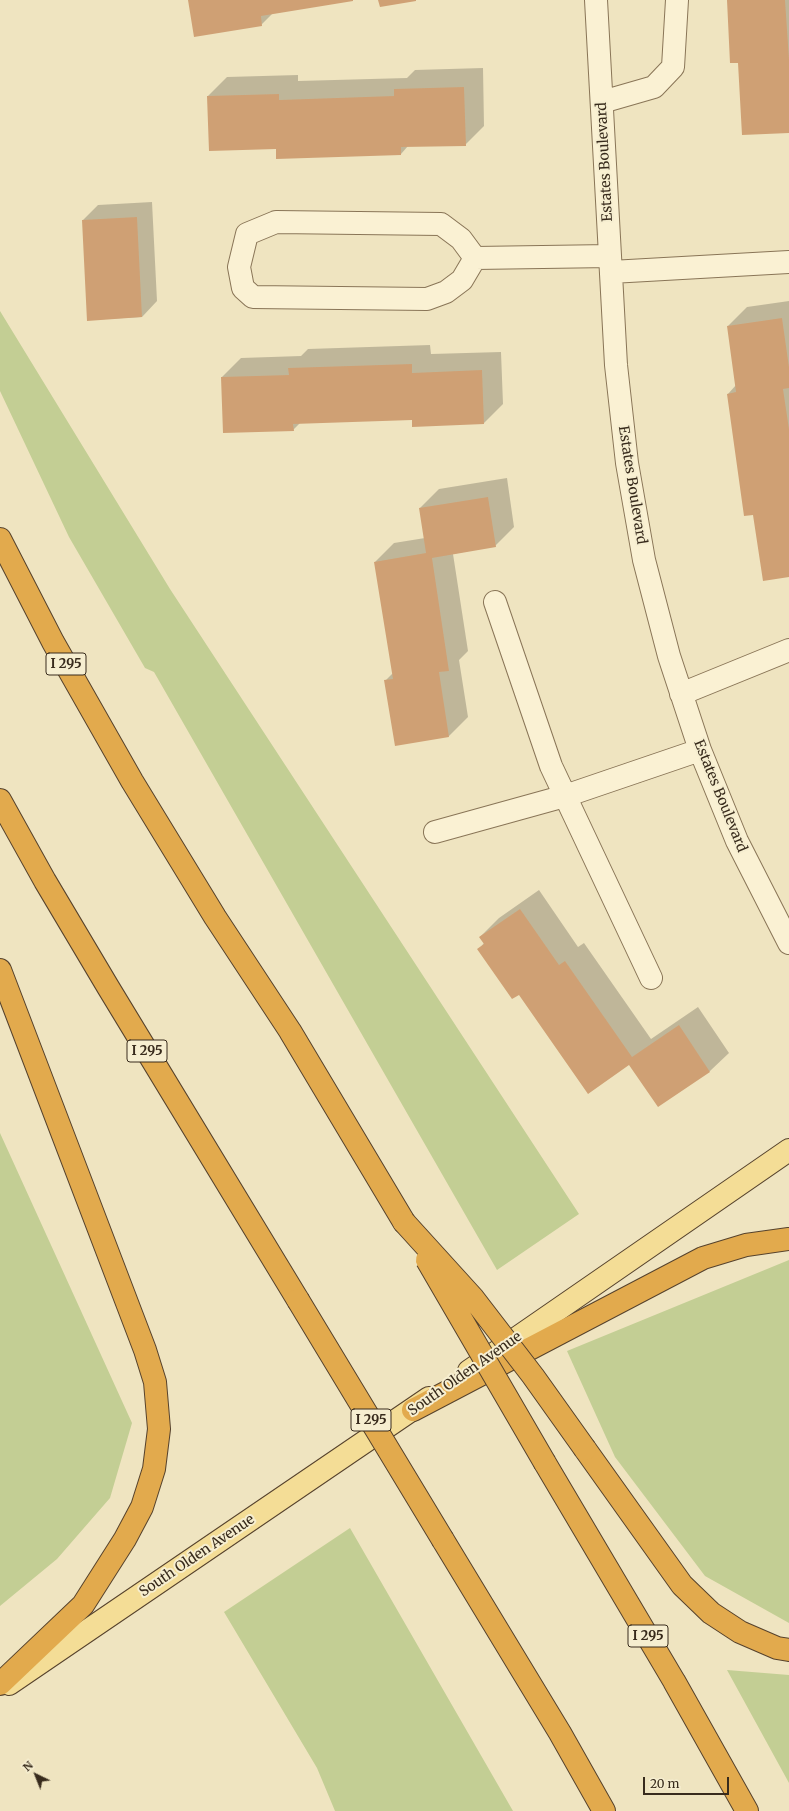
<!DOCTYPE html>
<style>
body{margin:0}
#map{position:relative;width:789px;height:1811px;overflow:hidden;background:#efe4c0;font-family:Merriweather,serif}
canvas{display:block}
.north{position:absolute;left:16px;top:1755px;width:40px;height:40px;-webkit-text-stroke:3px #f6eed0;paint-order:stroke;rotate:317deg;font-size:11px;font-weight:700;line-height:16px;text-align:center;color:#382b1c}
.north::after{content:'';display:block;margin:auto;width:14px;height:18px;background:#382b1c;clip-path:polygon(50% 0,100% 100%,50% 72%,0 100%)}
.scale{position:absolute;left:643px;top:1777px;width:86px;height:18px;box-sizing:border-box;border:2px solid #382b1c;border-top:0;padding-left:5px;font-size:12px;line-height:14px;white-space:nowrap;color:#382b1c;-webkit-text-stroke:3px #f6eed0;paint-order:stroke}
</style>
<div id="map">
<canvas width="789" height="1811"></canvas>
<div class="north">N</div>
<div class="scale">20 m</div>
</div>
<script>
const context = document.querySelector('canvas').getContext('2d');
context.lineJoin = 'round';
function fill(path, color) {
  context.fillStyle = color;
  context.fill(path, 'evenodd');
}
function poly(rows) {
  const path = new Path2D();
  for (const r of rows) {
    path.moveTo(r[0], r[1]);
    for (let i = 2; i < r.length; i += 2) path.lineTo(r[i], r[i + 1]);
  }
  return path;
}
function trace(path, color, width, dash) {
  context.strokeStyle = color;
  context.lineWidth = width;
  context.lineCap = dash ? 'butt' : 'round';
  context.setLineDash(dash || []);
  context.stroke(path);
}
function write(font, color, halo, rows, align = 'center') {
  context.font = font + ' Merriweather,serif';
  context.lineWidth = 4;
  context.setLineDash([]);
  context.textBaseline = 'middle';
  context.strokeStyle = halo;
  context.fillStyle = color;
  for (const [text, x, y, turn = 0] of rows) {
    context.save();
    context.translate(x, y);
    context.rotate((+turn || 0) * Math.PI / 180);
    context.textAlign = isNaN(turn) ? turn : align;
    if (halo) context.strokeText(text, 0, 0);
    context.fillText(text, 0, 0);
    context.restore();
  }
}
fill(poly([
 [0,311,170,589,579,1214,497,1270,154,672,145,668,69,537,0,391],
 [0,1133,132,1423,110,1498,57,1559,0,1606],
 [789,1260,789,1623,705,1576,615,1457,567,1351],
 [350,1528,513,1811,335,1811,317,1768,224,1612],
 [727,1670,789,1675,789,1783]
]), '#c3ce94');
fill(poly([
 [189,0,352,0,273,13,261,25],
 [728,0,789,0,789,132,739,61],
 [483,68,484,126,465,145,408,146,401,154,277,148,208,96,227,77,298,75,298,81,407,78,415,70],
 [152,202,157,301,142,317,88,320,83,220,98,205],
 [789,301,789,576,754,514,728,394,736,385,728,326,747,307],
 [430,345,431,354,501,352,503,404,484,423,413,419,300,423,293,430,222,377,241,358,301,356,308,349],
 [507,478,514,527,495,546,453,554,468,651,459,660,468,717,449,736,396,745,385,681,393,673,375,562,394,543,425,538,420,508,439,489],
 [539,890,578,947,584,943,651,1039,698,1007,729,1053,710,1071,658,1106,629,1063,519,993,479,949,484,943,480,937,499,918]
]), '#0003');
fill(poly([
 [188,0,353,0,353,1,261,16,262,26,194,37],
 [378,0,416,0,416,1,380,7],
 [727,0,785,0,789,59,789,133,742,135,738,63,730,63],
 [464,87,466,146,401,147,401,155,276,159,276,149,209,151,207,96,279,94,279,100,394,96,394,89],
 [137,217,142,317,87,321,82,220],
 [782,318,789,367,789,388,783,389,789,429,789,577,763,581,753,515,744,516,727,394,736,392,727,326],
 [412,364,412,373,482,370,484,424,412,427,412,420,293,424,294,431,223,433,221,377,289,375,288,368],
 [488,497,496,547,432,558,449,671,439,672,449,737,395,746,384,680,393,679,374,562,426,553,419,508],
 [520,909,559,965,565,961,632,1057,679,1025,710,1072,658,1107,629,1065,588,1094,519,995,512,999,477,949,484,944,479,937]
]), '#cfa074');
const minor = poly([
 [596,0,616,365,627,463,644,560,669,656,700,750,737,841,789,943],
 [602,102,654,87,673,67,677,0],
 [276,222,441,224,461,239,475,258,462,280,446,292,427,299,253,297,243,288,239,267,247,234,276,222],
 [475,258,610,256],
 [611,272,789,262],
 [495,602,551,766,651,978],
 [681,694,789,650],
 [435,832,565,796,700,750]
]);
const major = poly([
 [469,1371,789,1150],
 [9,1684,429,1398]
]);
const highway = poly([
 [0,539,53,642,132,781,215,917,290,1031,404,1222],
 [0,800,45,881,108,987,298,1300],
 [0,970,145,1350,155,1382,159,1429,154,1469,142,1507,125,1539,83,1605,0,1684],
 [413,1410,703,1258,746,1245,789,1239],
 [585,1449,682,1585,711,1613,740,1632,777,1648,789,1650],
 [545,1463,674,1681,747,1811],
 [443,1540,560,1733,604,1811]
]);
trace(minor, '#897557', 24);
trace(major, '#56422c', 24);
trace(highway, '#56422c', 24);
trace(minor, '#faf1d3', 22);
trace(major, '#f4dd96', 22);
trace(highway, '#e2aa4d', 22);
const highwayBridge = poly([
 [404,1222,473,1298,533,1376,585,1449],
 [427,1260,545,1463],
 [298,1300,443,1540]
]);
trace(highwayBridge, '#56422c', 24, []);
trace(highwayBridge, '#e2aa4d', 22);
for (const [x, y, w] of [
 [66,664,40],
 [147,1051,40],
 [371,1420,40],
 [648,1636,40]
]) {
  const box = new Path2D();
  box.roundRect(x - w / 2, y - 11, w, 22, 3);
  context.fillStyle = '#f6eed0';
  context.fill(box);
  trace(box, '#382b1c', 1);
}
write('bold 13px', '#382b1c', null, [
 ["I 295",66,664],
 ["I 295",147,1051],
 ["I 295",371,1420],
 ["I 295",648,1636]
]);
write('14px', '#382b1c', '#f6eed0', [
 ["Estates Boulevard",605,162,-93],
 ["Estates Boulevard",632,485,81],
 ["Estates Boulevard",720,796,68],
 ["South Olden Avenue",465,1374,-35],
 ["South Olden Avenue",197,1556,-34]
]);
</script>
